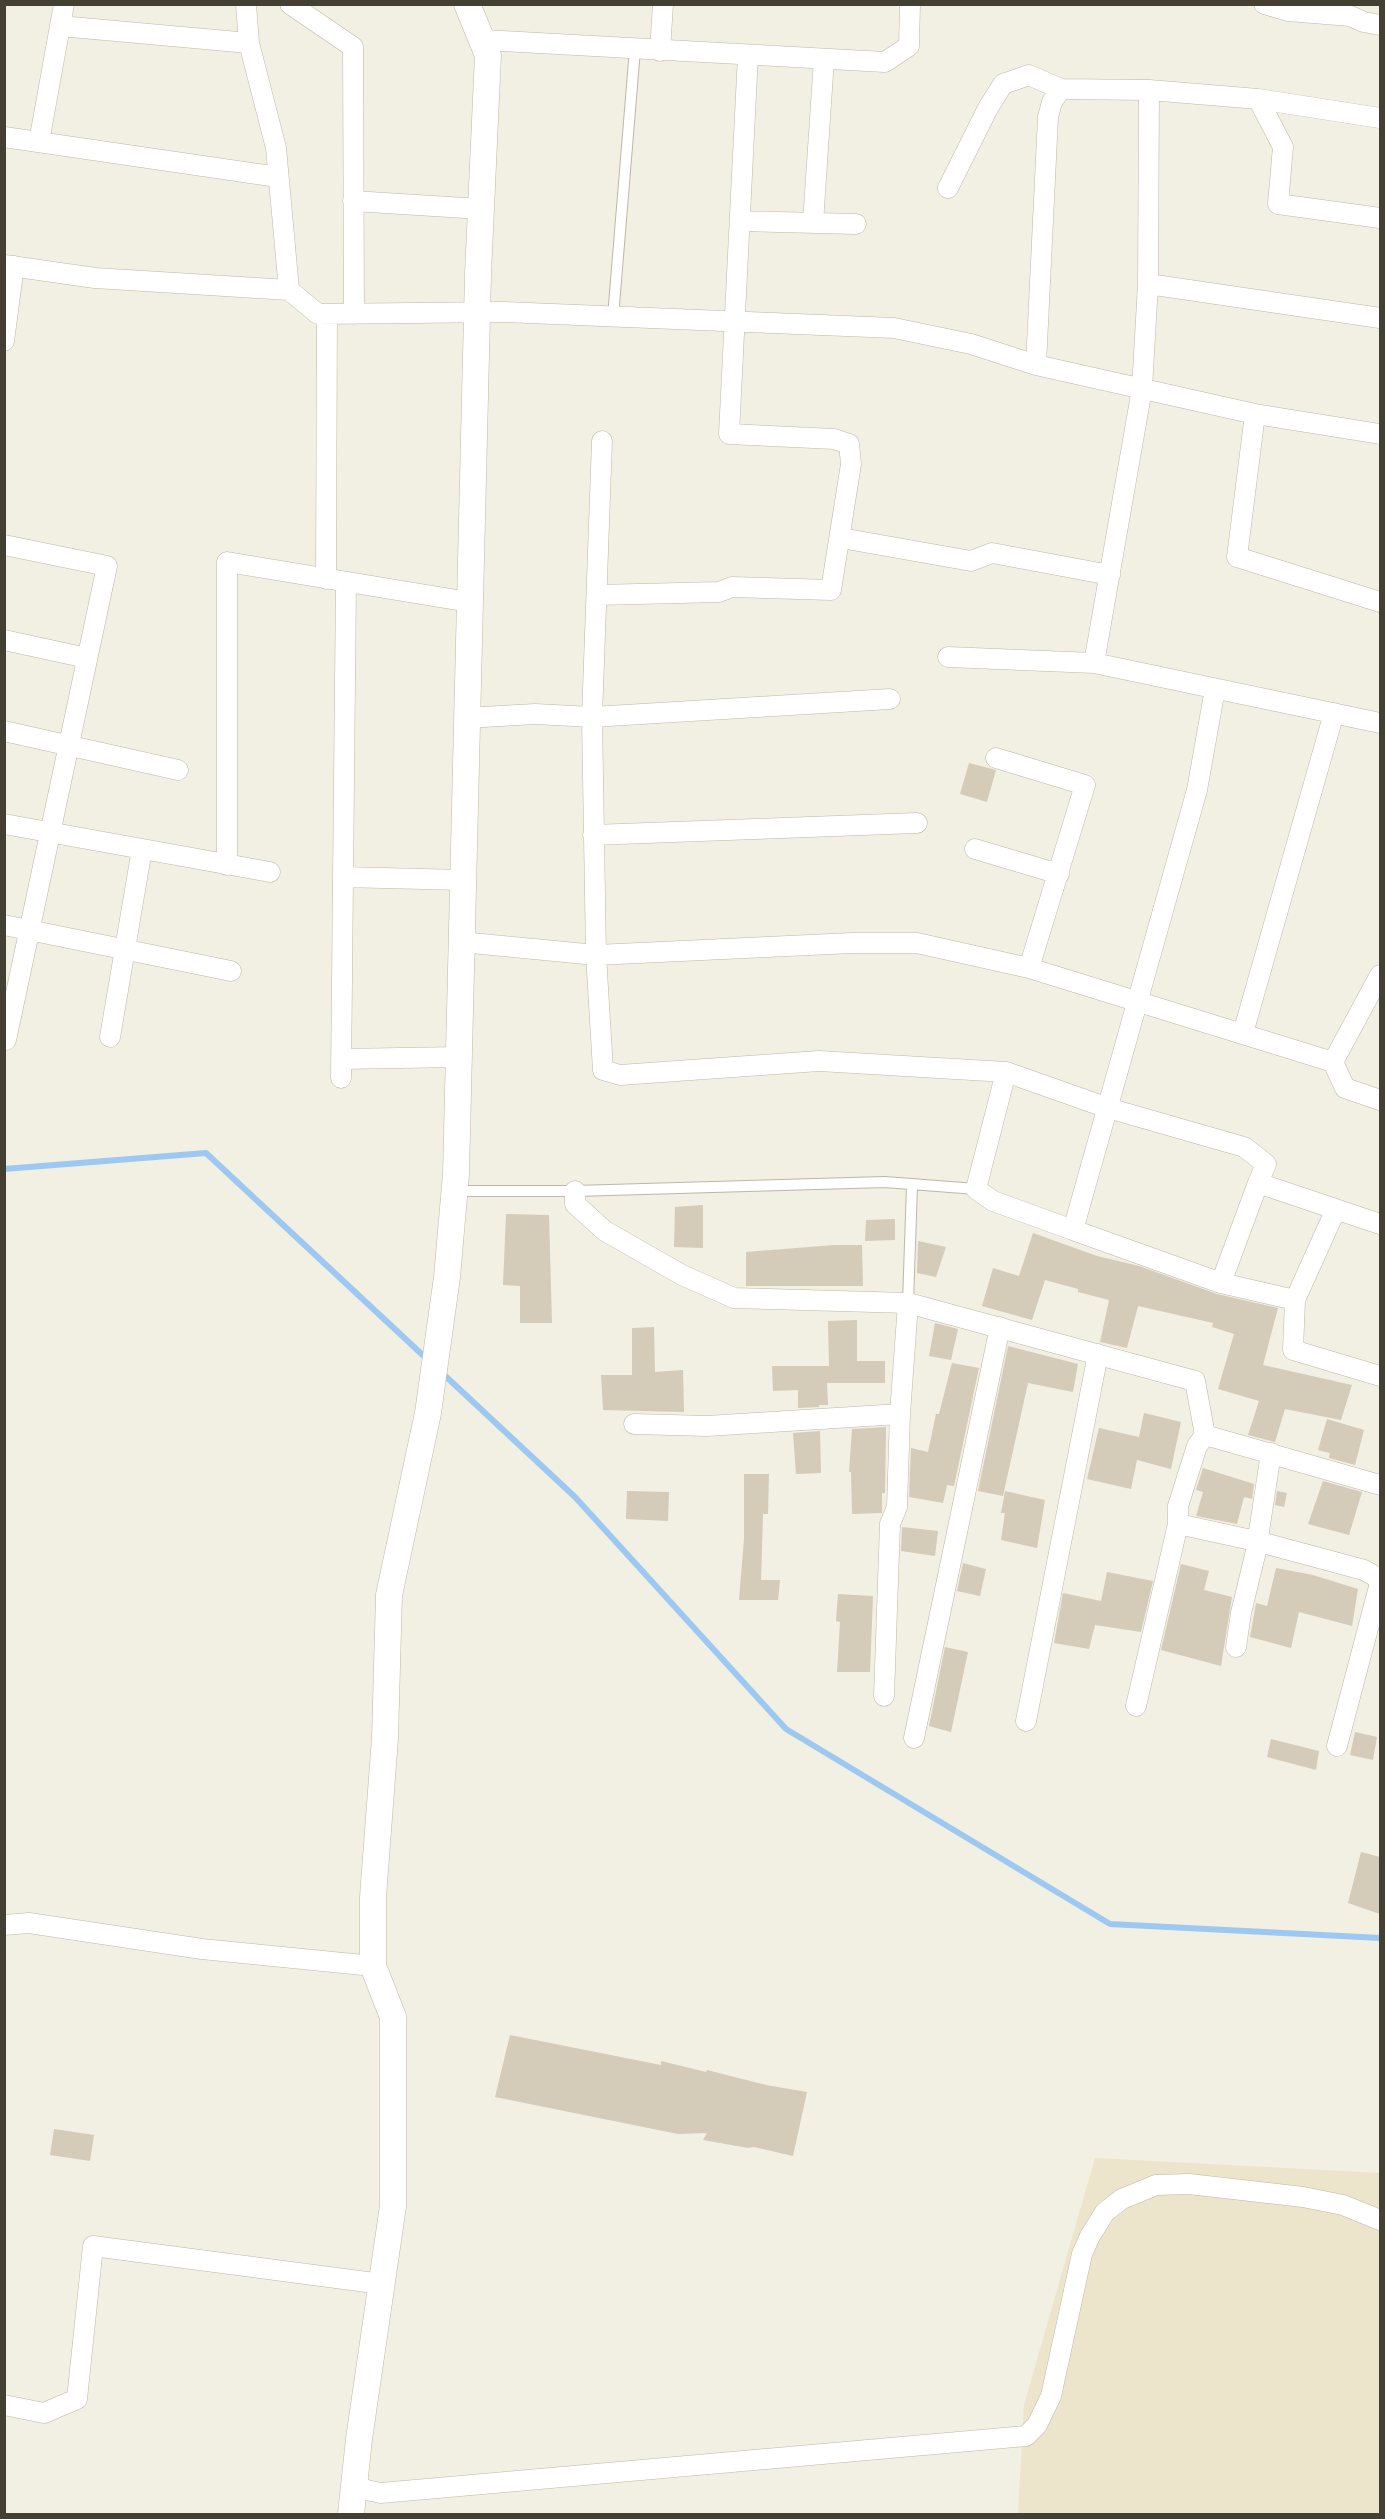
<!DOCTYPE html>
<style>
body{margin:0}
#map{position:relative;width:1385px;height:2519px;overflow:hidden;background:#f2efe3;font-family:Barlow,sans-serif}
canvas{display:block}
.frame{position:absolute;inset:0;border:6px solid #443f33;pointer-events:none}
</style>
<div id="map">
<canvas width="1385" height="2519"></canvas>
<div class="frame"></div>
</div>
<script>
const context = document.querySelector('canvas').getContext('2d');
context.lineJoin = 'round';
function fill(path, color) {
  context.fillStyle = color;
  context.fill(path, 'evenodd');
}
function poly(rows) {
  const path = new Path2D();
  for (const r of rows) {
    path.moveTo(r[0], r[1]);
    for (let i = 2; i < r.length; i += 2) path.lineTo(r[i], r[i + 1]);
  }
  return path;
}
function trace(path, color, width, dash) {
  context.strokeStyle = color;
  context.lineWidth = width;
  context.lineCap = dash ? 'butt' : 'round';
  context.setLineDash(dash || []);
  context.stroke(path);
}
fill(poly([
 [1095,2158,1380,2173,1380,2514,1018,2514,1024,2405]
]), '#ece5cc');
trace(poly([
 [4,1169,206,1153,428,1360],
 [440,1371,575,1497,786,1729,1110,1924,1380,1938]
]), '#9dc8f1', 6);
fill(poly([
 [969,763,996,770,987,802,960,794],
 [703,1205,703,1248,674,1247,675,1207],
 [506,1214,549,1215,552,1323,520,1323,520,1286,503,1285],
 [895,1219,895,1240,865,1241,866,1220],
 [1033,1233,1097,1256,1139,1266,1217,1294,1278,1308,1263,1365,1352,1385,1341,1420,1285,1409,1275,1442,1248,1435,1259,1401,1218,1389,1234,1334,1212,1327,1213,1323,1138,1306,1127,1348,1100,1342,1109,1300,1078,1292,1078,1289,1045,1280,1032,1320,982,1306,993,1268,1019,1276],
 [918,1241,946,1247,936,1277,917,1273],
 [834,1245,862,1245,863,1286,746,1286,746,1252],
 [857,1320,857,1361,885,1361,885,1383,827,1383,828,1405,819,1405,819,1407,798,1408,798,1390,773,1391,772,1366,829,1366,828,1321],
 [935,1323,958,1329,951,1360,929,1356],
 [654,1327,655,1372,683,1370,684,1412,603,1410,601,1375,632,1375,632,1328],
 [1008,1346,1078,1364,1073,1392,1028,1383,1003,1496,978,1491],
 [952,1363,979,1368,954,1486,947,1485,943,1503,909,1497,911,1448,928,1452,936,1414,939,1414],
 [1144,1413,1181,1422,1171,1469,1137,1460,1131,1489,1087,1479,1099,1428,1139,1437],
 [1327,1419,1364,1430,1355,1465,1329,1458,1330,1453,1318,1450],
 [886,1427,885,1493,882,1493,882,1513,852,1514,851,1472,849,1472,852,1429],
 [820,1431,821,1473,796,1474,793,1433],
 [1203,1468,1254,1484,1252,1499,1244,1497,1237,1524,1196,1516,1203,1492,1196,1490],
 [744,1474,769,1474,768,1514,763,1514,761,1580,780,1580,778,1600,739,1600,744,1539],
 [1323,1481,1362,1492,1349,1535,1308,1524],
 [627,1491,669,1492,668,1521,626,1519],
 [1005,1491,1045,1500,1037,1548,1001,1540,1005,1513,1001,1513],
 [1277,1491,1287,1493,1284,1507,1275,1505],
 [902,1527,938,1531,935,1556,901,1551],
 [963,1563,986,1569,980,1596,957,1591],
 [1181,1564,1209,1571,1204,1590,1232,1597,1221,1666,1161,1650],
 [1276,1568,1313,1575,1358,1589,1352,1626,1299,1612,1291,1648,1250,1637,1256,1603,1267,1606],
 [1107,1572,1153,1581,1141,1632,1095,1625,1089,1649,1054,1643,1063,1593,1101,1601],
 [838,1594,873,1596,870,1672,837,1672,840,1622,836,1621],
 [945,1647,968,1652,951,1732,929,1726],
 [1355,1732,1377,1737,1373,1760,1350,1755],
 [1271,1739,1319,1751,1316,1770,1267,1757],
 [1361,1852,1380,1857,1380,1914,1348,1903],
 [510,2035,661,2065,661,2061,706,2072,707,2070,766,2085,807,2092,793,2156,754,2147,748,2148,703,2140,707,2133,678,2134,495,2097],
 [54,2129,94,2135,90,2161,50,2155]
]), '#d4cbb8');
const service = poly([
 [613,317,635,49],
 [455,1191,575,1191,885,1182,976,1189],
 [908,1303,912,1185]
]);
const minor = poly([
 [246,4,249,43,276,148,289,290],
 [290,4,353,47,354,314],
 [1264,4,1288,11,1350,16,1364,22,1380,25],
 [60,26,249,43],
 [484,40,885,62,909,46,910,4],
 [660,51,663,4],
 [1258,99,1283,147,1278,204,1380,218],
 [4,137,278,177],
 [39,142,64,4],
 [948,188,988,108,1003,84,1029,75,1061,89,1149,90,1258,99,1380,118],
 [353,201,481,209],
 [740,221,856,224],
 [813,223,824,59],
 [4,265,95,278,289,290,318,314,504,312,894,328,971,344,1036,365,1255,414,1380,434],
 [1148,284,1149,90],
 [1380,318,1148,284,1142,389,1094,663,1380,723],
 [4,341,14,266],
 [1036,365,1048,117,1052,102,1061,89],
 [1255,414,1237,557,1380,602],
 [602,441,592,717,596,955,603,1070,620,1075,819,1061,1006,1072,1108,1108,1244,1147,1266,1164,1258,1183],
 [841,538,971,561,992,553,1110,575],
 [4,545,107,566,6,1040],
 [326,579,327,314],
 [597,595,719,592,732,587,831,590,851,464,849,444,834,439,729,434,748,55],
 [4,640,87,658],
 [948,657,1094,663],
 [1215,689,1197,790,1073,1230,1221,1283,1258,1183,1380,1224],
 [466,718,535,714,592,717,890,699],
 [4,731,178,770],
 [996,758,1085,785,1029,968],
 [4,824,270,872],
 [593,835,917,823],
 [975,849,1059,874],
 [227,865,227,562,469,602],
 [343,877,462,880],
 [4,925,231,971],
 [461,942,596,955,852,943,917,943,1029,968,1333,1062],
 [1380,975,1333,1062,1345,1088,1380,1100],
 [1243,1033,1334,713],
 [110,1037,142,849],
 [342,1059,459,1057],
 [1006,1072,976,1189,993,1201,1073,1230],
 [341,1078,346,582],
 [575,1191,575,1204,605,1231,682,1275,734,1298,908,1303,1195,1381,1205,1435,1197,1446,1178,1506,1178,1524,1136,1706],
 [1336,1209,1295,1300,1293,1350,1380,1376],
 [1221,1283,1295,1300],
 [634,1424,707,1426,900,1414],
 [1205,1435,1380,1485],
 [1178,1524,1256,1541,1364,1570,1380,1579],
 [1236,1647,1241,1613,1256,1551,1271,1453],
 [884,1696,890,1524,897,1507,900,1414,908,1303],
 [1026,1721,1098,1354],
 [914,1738,1000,1327],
 [1337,1746,1380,1583],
 [4,1925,29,1923,202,1949,373,1966],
 [4,2405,44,2413,77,2399,93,2246,382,2284],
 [354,2482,366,2490,381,2493,1026,2436,1037,2425,1051,2396,1082,2254,1090,2236,1105,2212,1122,2199,1156,2185,1189,2184,1303,2197,1343,2205,1380,2220]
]);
const tertiary = poly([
 [351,2514,359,2439,393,2206,393,2017,373,1966,373,1897,385,1738,389,1595,428,1413,447,1277,456,1174,478,274,488,55,467,4]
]);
trace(service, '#bdb7a6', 12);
trace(minor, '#bdb7a6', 21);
trace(tertiary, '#bdb7a6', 27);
trace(service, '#fff', 10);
trace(minor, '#fff', 20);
trace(tertiary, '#fff', 26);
</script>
